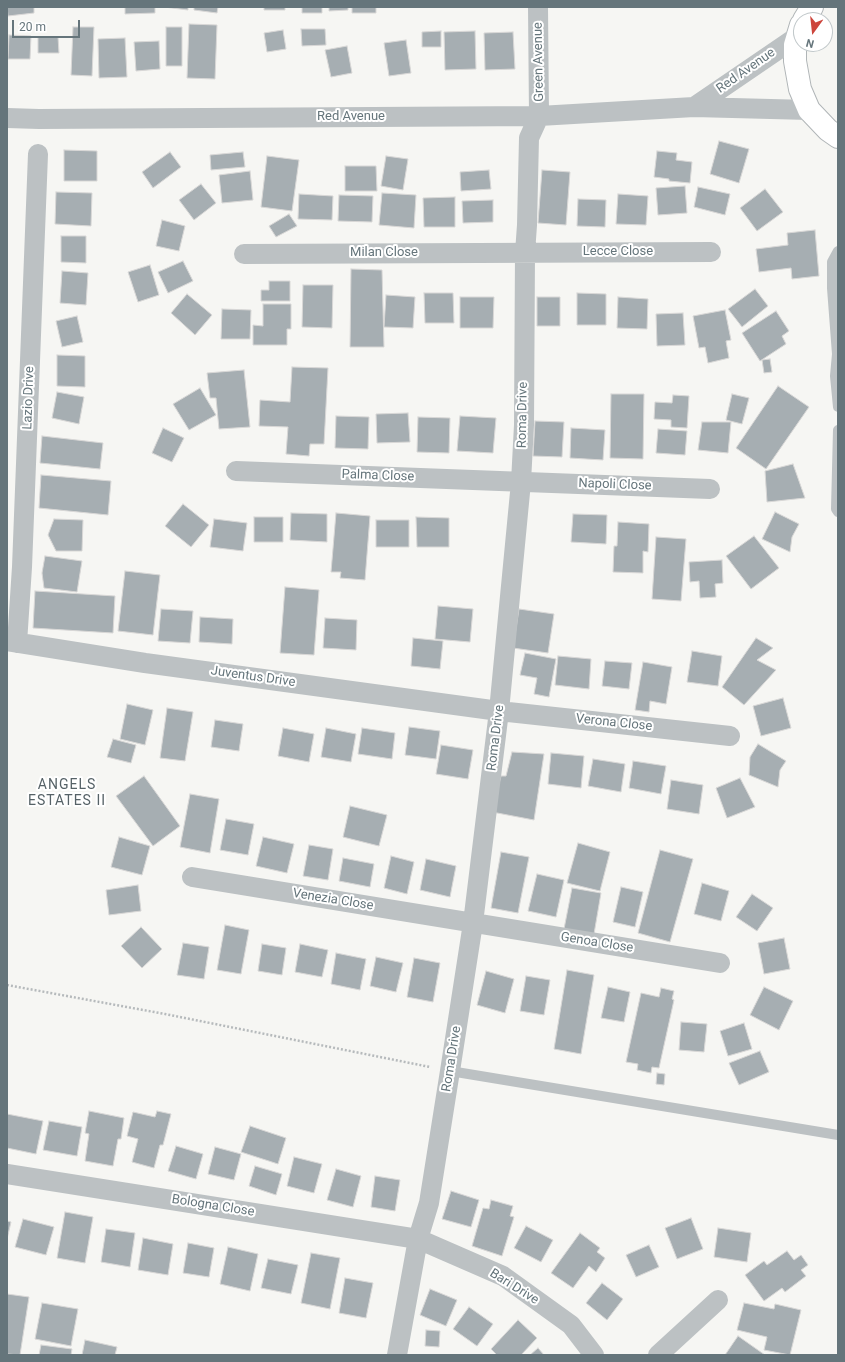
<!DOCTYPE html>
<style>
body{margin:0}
#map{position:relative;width:845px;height:1362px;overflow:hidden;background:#f6f6f3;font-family:Roboto,sans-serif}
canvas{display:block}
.frame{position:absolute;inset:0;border:8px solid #65757b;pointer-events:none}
.north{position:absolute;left:793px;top:12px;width:40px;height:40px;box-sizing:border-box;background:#fff;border:1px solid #c1c8ca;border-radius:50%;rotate:195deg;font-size:11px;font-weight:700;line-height:16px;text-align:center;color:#65757b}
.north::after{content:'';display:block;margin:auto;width:14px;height:18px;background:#cd453c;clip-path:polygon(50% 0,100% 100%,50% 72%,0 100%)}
.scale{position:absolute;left:12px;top:20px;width:68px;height:18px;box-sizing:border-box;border:2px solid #65757b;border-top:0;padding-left:5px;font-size:12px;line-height:14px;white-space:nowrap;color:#65757b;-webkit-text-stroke:3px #fff;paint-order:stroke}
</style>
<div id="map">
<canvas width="845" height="1362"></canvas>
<div class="frame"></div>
<div class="north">N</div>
<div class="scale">20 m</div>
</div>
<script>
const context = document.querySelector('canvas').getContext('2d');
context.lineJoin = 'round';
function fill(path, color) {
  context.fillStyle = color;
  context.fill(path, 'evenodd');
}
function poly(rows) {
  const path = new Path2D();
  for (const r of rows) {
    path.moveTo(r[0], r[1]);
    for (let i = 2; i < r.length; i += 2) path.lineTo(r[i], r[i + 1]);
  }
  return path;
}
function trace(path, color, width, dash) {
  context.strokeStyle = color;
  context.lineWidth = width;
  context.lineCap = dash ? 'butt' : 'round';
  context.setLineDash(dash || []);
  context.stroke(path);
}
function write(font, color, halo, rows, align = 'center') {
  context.font = font + ' Roboto,sans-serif';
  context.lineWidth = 4;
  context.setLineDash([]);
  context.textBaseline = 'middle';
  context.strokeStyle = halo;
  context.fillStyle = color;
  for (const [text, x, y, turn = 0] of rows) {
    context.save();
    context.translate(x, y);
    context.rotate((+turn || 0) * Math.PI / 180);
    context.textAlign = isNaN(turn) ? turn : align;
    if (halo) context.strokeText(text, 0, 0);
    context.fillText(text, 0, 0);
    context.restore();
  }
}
const building = poly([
 [7,7,34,7,34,13,8,16,7,7],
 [125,7,155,7,155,13,125,14,125,7],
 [164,7,188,7,188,10,164,7],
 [194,7,218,7,217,13,194,10,194,7],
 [264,7,285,7,285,10,264,10,264,7],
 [302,7,322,7,322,13,302,13,302,7],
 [329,7,348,7,348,10,329,11,329,7],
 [352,7,376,7,376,13,352,13,352,7],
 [189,24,217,25,215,79,187,78,189,24],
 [73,27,94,27,92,76,71,75,73,27],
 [166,27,182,27,182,66,166,66,166,27],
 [301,29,325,29,326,45,302,46,301,29],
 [283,30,286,49,267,52,264,33,283,30],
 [441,31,441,47,422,47,422,32,441,31],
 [475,31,476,69,445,70,444,32,475,31],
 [513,32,515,69,485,70,484,33,513,32],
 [9,35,31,36,30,59,8,59,9,35],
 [38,37,58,37,59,53,38,53,38,37],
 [125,38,127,77,99,78,98,39,125,38],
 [406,40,411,73,389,76,384,43,406,40],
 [159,41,160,69,136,71,134,42,159,41],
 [347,46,352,73,331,77,325,50,347,46],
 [719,141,749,149,739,183,710,174,719,141],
 [64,150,97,151,97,181,64,181,64,150],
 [657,151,677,153,676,160,692,162,690,183,669,181,669,179,654,177,657,151],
 [170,152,181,167,153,188,142,172,170,152],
 [243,152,245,167,211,170,210,155,243,152],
 [267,156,299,160,292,211,261,207,267,156],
 [386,156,408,159,403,190,381,186,386,156],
 [345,166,376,166,377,191,345,191,345,166],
 [489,170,491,189,461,191,460,172,489,170],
 [542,170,570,172,566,225,538,223,542,170],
 [250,171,253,200,222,203,219,175,250,171],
 [201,184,216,203,194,220,179,200,201,184],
 [685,186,687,213,658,215,656,188,685,186],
 [698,187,730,194,725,215,694,207,698,187],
 [765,189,783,212,757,231,740,208,765,189],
 [56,192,92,193,91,226,55,224,56,192],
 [382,193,416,195,414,228,379,225,382,193],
 [299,194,333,196,332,220,298,219,299,194],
 [618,194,648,196,646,225,616,224,618,194],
 [339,195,373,196,372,222,338,221,339,195],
 [455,197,455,227,424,227,423,198,455,197],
 [578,199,606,200,605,227,577,226,578,199],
 [493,200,493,222,463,223,462,201,493,200],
 [289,214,297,226,276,237,269,226,289,214],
 [162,220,185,226,179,251,156,246,162,220],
 [815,230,819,276,792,279,791,268,759,272,756,249,788,245,787,233,815,230],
 [61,236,86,236,86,263,61,262,61,236],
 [183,261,193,281,168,293,158,272,183,261],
 [150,265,159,295,138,302,128,272,150,265],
 [351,269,382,270,384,347,350,347,351,269],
 [62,271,88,273,86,305,60,303,62,271],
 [269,281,290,281,290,301,261,301,261,290,269,290,269,281],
 [303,285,333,285,332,328,302,327,303,285],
 [755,289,768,306,742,327,728,309,755,289],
 [424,293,453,293,454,323,425,323,424,293],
 [577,293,606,294,606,325,577,325,577,293],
 [187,294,212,315,195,335,171,313,187,294],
 [386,295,415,297,413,328,384,327,386,295],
 [460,297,494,297,493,328,460,328,460,297],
 [537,297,560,297,560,326,537,326,537,297],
 [618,297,648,299,647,329,617,328,618,297],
 [263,304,291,304,291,329,287,329,287,345,253,345,253,325,263,326,263,304],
 [222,309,251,310,250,339,221,339,222,309],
 [725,310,731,340,726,341,729,358,708,363,705,347,699,348,693,316,725,310],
 [776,311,789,331,782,336,786,344,760,361,742,333,776,311],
 [683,313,685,345,657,346,656,314,683,313],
 [77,316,83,342,62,347,56,321,77,316],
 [57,355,85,356,85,387,57,386,57,355],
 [770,359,772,372,764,373,762,360,770,359],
 [292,367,328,368,324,444,310,444,309,456,286,454,288,427,259,426,260,400,290,402,292,367],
 [244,370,250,427,219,429,216,398,210,398,207,373,244,370],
 [778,386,809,407,766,469,736,448,778,386],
 [200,388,216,415,189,430,173,404,200,388],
 [57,392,84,397,79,424,52,418,57,392],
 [611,394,644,394,643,459,610,458,611,394],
 [732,394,749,398,742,424,726,420,732,394],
 [673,395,689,396,687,428,671,427,671,420,654,419,655,402,672,403,673,395],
 [408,413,410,442,377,443,376,414,408,413],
 [336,416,369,417,368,449,335,448,336,416],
 [460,416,496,418,493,453,457,451,460,416],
 [418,417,450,418,449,453,417,452,418,417],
 [535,421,564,422,562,457,533,456,535,421],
 [702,422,731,422,728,453,698,450,702,422],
 [163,428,184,438,172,462,152,453,163,428],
 [571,428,605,430,603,460,570,458,571,428],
 [658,429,687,431,685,455,656,453,658,429],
 [42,436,103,443,100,469,40,463,42,436],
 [793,464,805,498,767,502,765,471,793,464],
 [41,475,111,481,108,515,39,508,41,475],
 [183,504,209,525,191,547,165,526,183,504],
 [775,512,799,524,792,537,790,552,762,539,775,512],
 [291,513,327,514,327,542,290,540,291,513],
 [336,513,370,516,365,580,340,578,341,572,331,572,336,513],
 [573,514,607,515,606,544,571,542,573,514],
 [254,517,283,517,283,542,254,542,254,517],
 [416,517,449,518,449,547,417,547,416,517],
 [54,519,83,520,82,551,56,551,48,535,54,519],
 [214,519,247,523,243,551,210,547,214,519],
 [376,520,409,520,409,547,376,547,376,520],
 [618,522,649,524,648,552,643,551,643,573,613,572,614,546,617,546,618,522],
 [754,536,779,568,751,589,726,556,754,536],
 [656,537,686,539,681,601,652,599,656,537],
 [45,556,82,561,77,592,44,588,42,573,45,556],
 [722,560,723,583,715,584,716,597,700,598,699,581,690,582,689,562,722,560],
 [125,571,160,575,153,635,118,631,125,571],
 [285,587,319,590,314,655,280,653,285,587],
 [35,591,115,596,113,633,33,628,35,591],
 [438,606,473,609,470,642,435,639,438,606],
 [161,609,193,611,190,643,158,641,161,609],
 [519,609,554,614,548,653,513,648,519,609],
 [200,617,233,619,232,644,199,642,200,617],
 [325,618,357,620,356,650,323,648,325,618],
 [413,638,443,641,440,669,411,666,413,638],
 [756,638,773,648,757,660,776,670,744,705,722,687,756,638],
 [692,651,722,656,718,686,687,682,692,651],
 [525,653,556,659,549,697,534,694,537,678,520,675,525,653],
 [558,656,591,659,589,689,555,685,558,656],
 [605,661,632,663,629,689,602,686,605,661],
 [643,662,672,667,666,704,650,701,649,712,635,710,643,662],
 [783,698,791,728,761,736,753,706,783,698],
 [127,704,153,710,145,745,120,739,127,704],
 [167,708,193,712,185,761,160,758,167,708],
 [215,720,243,724,239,751,211,747,215,720],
 [409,727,440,731,436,759,405,755,409,727],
 [283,728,314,734,309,762,278,756,283,728],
 [326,728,356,734,351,762,321,757,326,728],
 [362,728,395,733,392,759,358,754,362,728],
 [113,739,136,745,131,763,107,757,113,739],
 [758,744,786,761,780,770,778,787,749,775,750,757,758,744],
 [441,745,473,750,468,779,436,774,441,745],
 [512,752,544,754,534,820,492,812,501,776,506,776,512,752],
 [551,753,584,756,581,788,548,784,551,753],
 [593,759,625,764,621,792,588,786,593,759],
 [633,761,666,766,661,794,629,788,633,761],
 [144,776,180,826,153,846,116,796,144,776],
 [740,778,755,807,727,818,716,788,740,778],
 [671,780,703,785,699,814,667,809,671,780],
 [190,794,219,799,210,853,180,847,190,794],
 [350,806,387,815,379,846,343,837,350,806],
 [226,819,254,824,248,855,220,850,226,819],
 [119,837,150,846,142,875,111,867,119,837],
 [263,837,294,844,287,873,256,866,263,837],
 [578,843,610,852,600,891,567,883,578,843],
 [309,845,333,849,328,880,303,876,309,845],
 [660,850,693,859,670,942,638,933,660,850],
 [501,852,529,857,518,913,491,908,501,852],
 [391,856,414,862,407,894,384,888,391,856],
 [343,858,374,864,370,887,339,881,343,858],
 [426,859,456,866,450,897,420,890,426,859],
 [537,874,564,880,556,917,528,911,537,874],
 [702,883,729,891,721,921,694,914,702,883],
 [138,885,141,911,109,915,106,890,138,885],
 [621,887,643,892,635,927,613,922,621,887],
 [572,888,601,893,594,934,564,929,572,888],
 [752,894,773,908,757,931,736,917,752,894],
 [225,925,249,930,241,974,217,970,225,925],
 [141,927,162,949,142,968,121,946,141,927],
 [784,938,790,969,764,974,758,943,784,938],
 [183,943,209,947,204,979,177,975,183,943],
 [262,944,286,948,282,975,258,971,262,944],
 [300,944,328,950,322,977,295,972,300,944],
 [336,953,366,959,360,990,331,984,336,953],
 [376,957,403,963,396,992,370,986,376,957],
 [414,958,440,963,433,1002,407,997,414,958],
 [567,970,594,975,581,1054,554,1049,567,970],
 [486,971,514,979,505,1013,477,1005,486,971],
 [526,976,550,980,544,1015,520,1011,526,976],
 [608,987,630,992,624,1022,601,1018,608,987],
 [764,987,793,1001,779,1030,750,1015,764,987],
 [661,988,674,991,672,999,674,1000,659,1068,652,1067,651,1073,637,1070,638,1064,626,1062,641,993,659,997,661,988],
 [681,1022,707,1024,704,1052,679,1050,681,1022],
 [744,1023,752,1049,728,1056,720,1031,744,1023],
 [760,1051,769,1072,739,1085,729,1063,760,1051],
 [657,1073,665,1074,664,1085,656,1084,657,1073],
 [89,1111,124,1118,121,1139,118,1139,113,1166,85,1161,89,1134,85,1133,89,1111],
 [157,1111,171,1114,163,1145,160,1145,154,1168,132,1162,138,1139,127,1136,133,1112,155,1117,157,1111],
 [7,1114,43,1121,36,1154,7,1148,7,1114],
 [49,1121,82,1127,77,1156,43,1150,49,1121],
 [250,1126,286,1138,278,1164,241,1152,250,1126],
 [176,1146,203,1154,196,1179,168,1171,176,1146],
 [215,1147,241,1154,234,1180,208,1174,215,1147],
 [294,1157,322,1164,314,1193,287,1186,294,1157],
 [255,1166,282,1174,276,1195,249,1186,255,1166],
 [336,1169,361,1176,353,1207,327,1200,336,1169],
 [375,1176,400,1180,395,1211,371,1207,375,1176],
 [451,1191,479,1200,471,1227,442,1219,451,1191],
 [491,1200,513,1206,510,1216,514,1217,502,1256,472,1246,483,1208,489,1209,491,1200],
 [65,1212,93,1217,85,1263,57,1258,65,1212],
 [691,1218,703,1249,677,1259,665,1228,691,1218],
 [23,1219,54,1227,46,1255,15,1247,23,1219],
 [7,1221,11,1222,7,1239,7,1221],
 [526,1226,553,1240,541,1262,514,1248,526,1226],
 [718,1228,751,1233,747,1262,714,1257,718,1228],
 [106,1229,135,1233,130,1267,101,1262,106,1229],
 [580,1233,600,1248,597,1252,605,1258,596,1272,589,1266,573,1288,551,1273,580,1233],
 [143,1238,173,1244,168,1275,138,1270,143,1238],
 [188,1243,214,1248,209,1277,183,1273,188,1243],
 [649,1245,659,1267,636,1277,626,1255,649,1245],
 [228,1247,258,1254,250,1291,220,1284,228,1247],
 [787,1251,794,1260,801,1255,808,1265,801,1270,806,1276,785,1292,782,1288,764,1301,745,1275,764,1261,767,1265,787,1251],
 [311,1253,340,1258,330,1309,301,1303,311,1253],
 [268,1259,298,1265,291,1294,261,1288,268,1259],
 [345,1278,373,1283,366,1318,339,1313,345,1278],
 [602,1283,623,1299,607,1320,586,1303,602,1283],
 [430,1289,457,1300,446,1326,420,1315,430,1289],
 [7,1294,29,1297,20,1355,7,1354,7,1294],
 [42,1303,78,1309,71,1346,35,1339,42,1303],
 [744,1303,774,1309,775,1304,801,1310,790,1355,764,1350,767,1337,737,1330,744,1303],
 [469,1307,493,1324,477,1346,453,1329,469,1307],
 [518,1320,537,1338,521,1355,497,1355,491,1349,518,1320],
 [426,1330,440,1331,439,1347,425,1346,426,1330],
 [738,1336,765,1355,725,1355,738,1336],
 [85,1340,117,1347,115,1355,82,1355,85,1340],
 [41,1345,72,1349,71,1355,39,1355,41,1345],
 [538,1348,544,1355,530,1355,538,1348]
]);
fill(building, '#a6aeb2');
trace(building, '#d8d7d6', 1);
const primary = poly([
 [804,20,812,7],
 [801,25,795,45,795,61,800,89,809,110,828,130,838,137]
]);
trace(primary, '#b0b5b7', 24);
trace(poly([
 [7,985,165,1014,430,1067]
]), '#b6babc', 2.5, [2, 2]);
trace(poly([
 [838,251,832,262,832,288,837,354,835,376,838,407],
 [838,430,836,509,838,512],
 [450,1071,838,1135]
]), '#bcc1c3', 10);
trace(poly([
 [694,107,798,36],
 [7,118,39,119,539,116,694,107,809,110],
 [244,254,711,252],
 [236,471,710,489],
 [7,641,145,663,499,711,730,736],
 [17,643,22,567,38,154],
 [192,877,720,963],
 [7,1174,418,1239,503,1276,571,1325,594,1355],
 [397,1355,418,1239,429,1203,450,1071,473,923,499,711,521,482,524,425,525,253,527,225,529,138,539,116,538,7],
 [658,1355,718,1300]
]), '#bcc1c3', 20);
trace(primary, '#fff', 22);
write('13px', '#65757b', '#fff', [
 ["Green Avenue",539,62,-91],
 ["Red Avenue",746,71,-35],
 ["Red Avenue",351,117],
 ["Lecce Close",618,252],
 ["Milan Close",384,253],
 ["Lazio Drive",29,398,-88],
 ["Roma Drive",523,415,-89],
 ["Palma Close",378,476,2],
 ["Napoli Close",615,485,2],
 ["Juventus Drive",253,677,8],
 ["Verona Close",614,723,6],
 ["Roma Drive",496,738,-83],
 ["Venezia Close",333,900,9],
 ["Genoa Close",597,943,9],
 ["Roma Drive",452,1059,-81],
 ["Bologna Close",213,1206,9],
 ["Bari Drive",514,1287,32]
]);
context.letterSpacing = '1px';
write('14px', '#566267', '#fff', [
 ["ANGELS",67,785],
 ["ESTATES II",67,801]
]);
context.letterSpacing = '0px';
</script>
